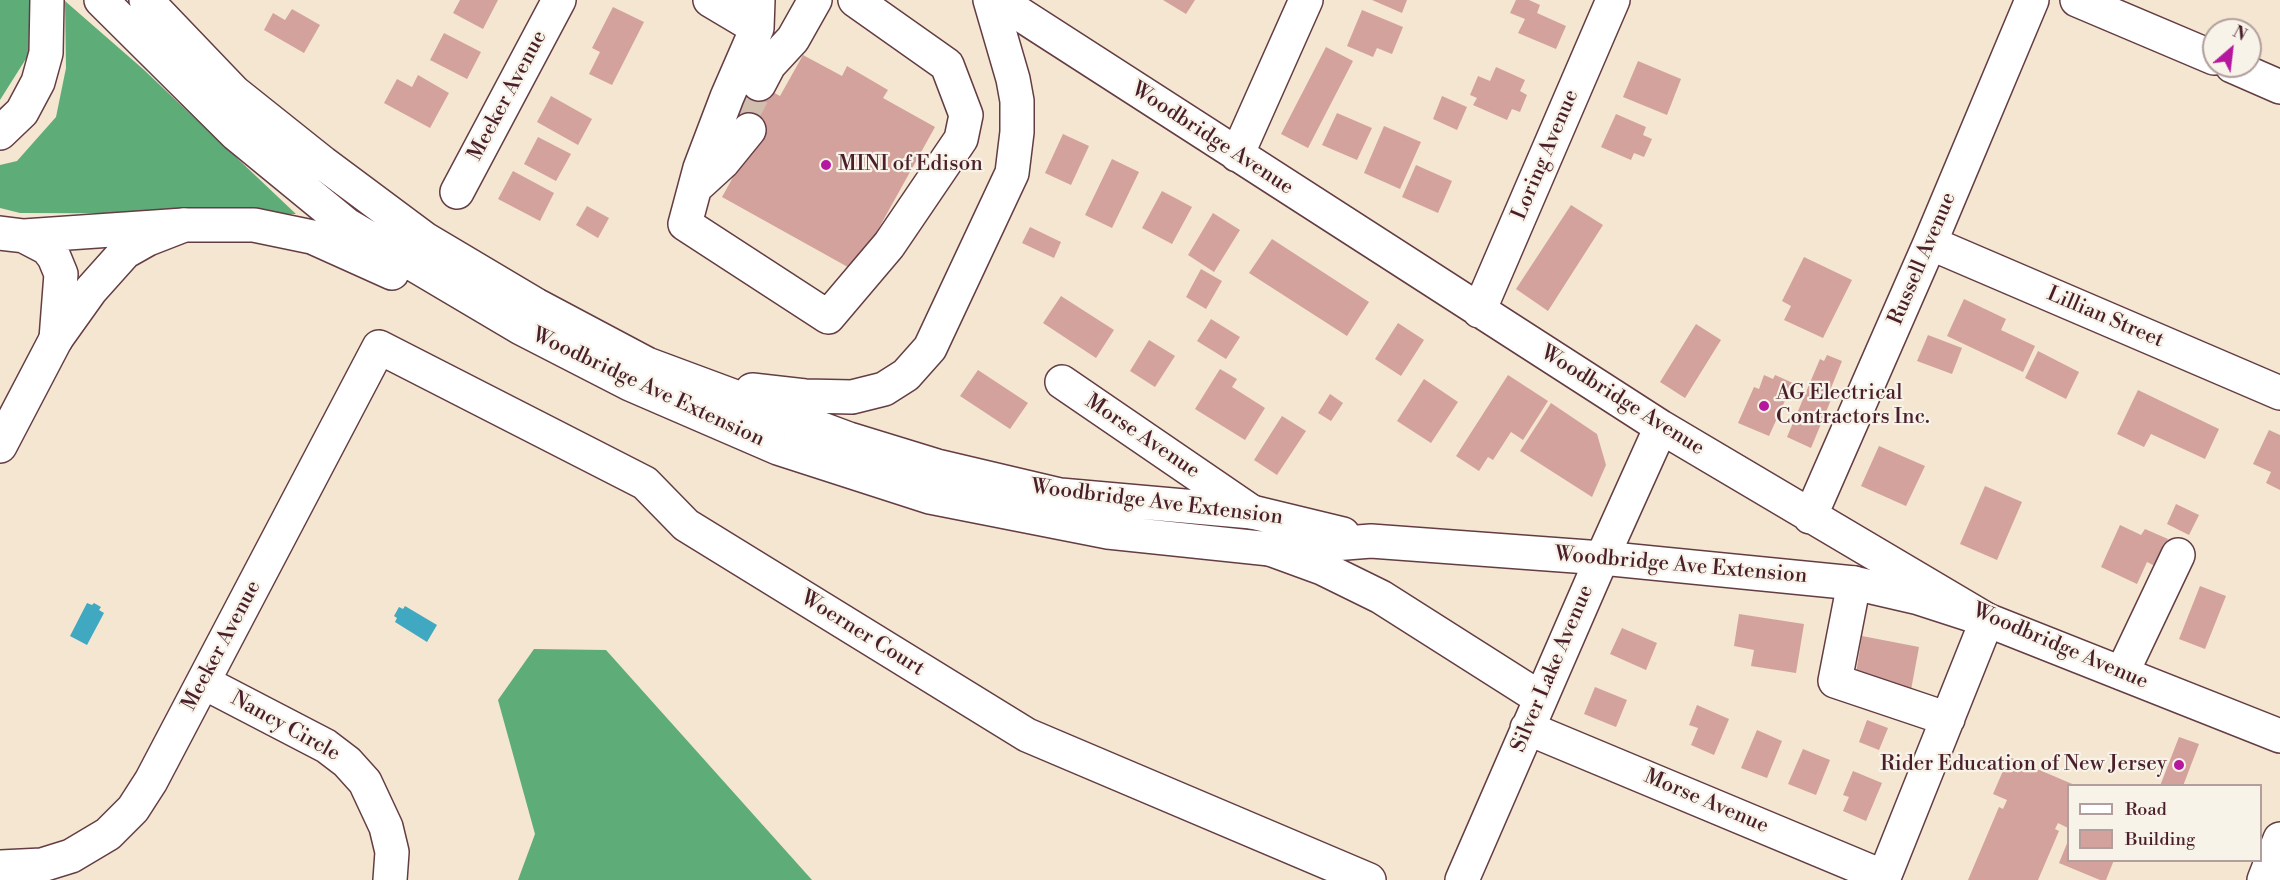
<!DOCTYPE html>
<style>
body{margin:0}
#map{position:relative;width:2280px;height:880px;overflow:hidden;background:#f4e6d0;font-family:"Libre Bodoni",serif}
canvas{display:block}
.legend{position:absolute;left:2067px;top:784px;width:195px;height:78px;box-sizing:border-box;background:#f7f3e8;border:2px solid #b29e9c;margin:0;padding:8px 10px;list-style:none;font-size:18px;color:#4a1f2b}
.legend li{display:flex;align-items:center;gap:12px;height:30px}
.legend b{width:30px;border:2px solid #b29e9c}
.north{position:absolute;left:2202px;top:18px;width:60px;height:60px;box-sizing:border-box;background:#f7f3e8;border:2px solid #b29e9c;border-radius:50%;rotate:28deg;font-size:16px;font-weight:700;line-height:24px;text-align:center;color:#4a1f2b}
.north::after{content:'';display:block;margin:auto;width:21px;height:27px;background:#b5179e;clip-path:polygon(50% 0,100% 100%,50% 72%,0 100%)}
</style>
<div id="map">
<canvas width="2280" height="880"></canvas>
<ul class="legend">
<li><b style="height:8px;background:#fff"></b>Road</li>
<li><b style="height:16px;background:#d4a29c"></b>Building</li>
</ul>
<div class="north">N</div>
</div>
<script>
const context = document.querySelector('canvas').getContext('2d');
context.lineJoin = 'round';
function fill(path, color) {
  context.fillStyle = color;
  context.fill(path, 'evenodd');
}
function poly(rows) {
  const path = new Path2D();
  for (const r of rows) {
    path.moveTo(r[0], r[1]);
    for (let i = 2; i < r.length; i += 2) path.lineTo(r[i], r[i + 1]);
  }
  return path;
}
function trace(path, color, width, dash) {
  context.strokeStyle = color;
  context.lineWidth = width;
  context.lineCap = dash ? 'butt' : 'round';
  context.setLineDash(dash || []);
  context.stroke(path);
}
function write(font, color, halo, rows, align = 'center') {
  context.font = font + ' "Libre Bodoni",serif';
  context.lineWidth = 4.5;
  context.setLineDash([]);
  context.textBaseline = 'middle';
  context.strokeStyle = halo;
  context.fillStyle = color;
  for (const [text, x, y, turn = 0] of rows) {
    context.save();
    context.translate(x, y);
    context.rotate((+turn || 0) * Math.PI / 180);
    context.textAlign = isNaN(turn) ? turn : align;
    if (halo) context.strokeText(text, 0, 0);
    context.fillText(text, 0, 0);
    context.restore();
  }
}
fill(poly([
 [0,0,36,0,29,54,0,100],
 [65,1,143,69,296,214,20,213,0,208,0,165,17,161,56,117,66,68],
 [534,649,606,650,812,880,518,880,535,834,498,700]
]), '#5ead79');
fill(poly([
 [87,603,92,605,94,603,101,607,99,610,104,613,87,645,70,636],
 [405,606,437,625,427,642,395,622,397,618,394,616,399,607,403,609]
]), '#40a8c0');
fill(poly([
 [460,0,498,0,483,29,453,13],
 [1163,0,1195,0,1186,14],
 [1372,0,1407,0,1402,13],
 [1516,0,1529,0,1540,5,1537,13,1566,26,1556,49,1518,33,1525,19,1510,13],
 [613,7,644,22,612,85,589,74,600,52,592,48],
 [292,9,320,25,304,53,264,30,273,13,285,20],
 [1362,10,1403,27,1392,54,1377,48,1373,57,1347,46],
 [444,33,481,52,467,79,430,60],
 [1326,47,1353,61,1308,148,1281,134],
 [803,55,842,76,847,66,888,90,883,98,935,127,855,271,722,197,757,134,729,119,751,80,780,96],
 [1638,61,1681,79,1667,115,1623,97],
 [1496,67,1525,80,1520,91,1527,95,1520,112,1512,109,1507,120,1473,105,1477,98,1470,95,1478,76,1490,81],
 [418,75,449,93,430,128,384,103,397,79,412,87],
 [551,96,592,119,578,145,537,122],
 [1442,96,1467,107,1457,130,1433,119],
 [1337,113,1372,128,1357,160,1322,145],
 [1616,114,1646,127,1643,135,1652,139,1644,157,1634,153,1631,160,1601,147],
 [1384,126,1421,142,1400,189,1364,173],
 [1063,134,1089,146,1071,185,1045,173],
 [538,137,571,154,556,181,524,164],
 [1112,159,1139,172,1112,228,1085,215],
 [1416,165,1452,181,1438,213,1402,197],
 [513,171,554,193,540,221,498,199],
 [1162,191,1192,207,1172,244,1142,228],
 [1571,205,1603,225,1548,311,1516,289],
 [587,206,609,218,598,238,576,225],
 [1213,213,1240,230,1214,272,1188,255],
 [1030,227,1061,242,1054,258,1022,243],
 [1272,239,1369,302,1347,336,1249,273],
 [1804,257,1852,280,1823,338,1784,320,1791,306,1782,301],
 [1201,269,1222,281,1206,309,1186,297],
 [1061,296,1114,330,1096,358,1043,323],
 [1964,299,2006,319,2001,330,2035,346,2023,372,1947,336],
 [1211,319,1240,337,1226,359,1197,341],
 [1398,323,1424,340,1401,376,1375,359],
 [1696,324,1721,340,1685,398,1660,382],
 [1928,335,1962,348,1952,374,1917,361],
 [1149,340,1175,356,1155,387,1130,371],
 [2038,351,2079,372,2066,399,2025,378],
 [1827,355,1842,361,1831,388,1835,390,1811,448,1787,437,1820,359,1824,361],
 [1220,369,1237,379,1232,387,1265,408,1245,440,1195,409],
 [978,370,1028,403,1010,429,960,396],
 [1508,375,1548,401,1523,440,1511,432,1493,460,1488,457,1479,471,1456,456],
 [1764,375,1773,379,1775,375,1793,383,1769,436,1738,423,1754,387,1759,389],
 [1424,379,1458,402,1431,443,1397,421],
 [2138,390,2219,429,2205,459,2151,434,2144,447,2117,434],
 [1330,394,1343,403,1331,421,1318,413],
 [1551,403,1597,434,1606,465,1592,497,1520,451],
 [1282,416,1306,431,1277,475,1254,460],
 [2269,430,2280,435,2280,490,2266,483,2271,472,2253,464],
 [1879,446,1925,466,1906,506,1861,486],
 [1985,486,2022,502,1997,560,1960,544],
 [2176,504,2199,515,2189,535,2167,524],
 [2120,525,2141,535,2145,529,2168,539,2155,566,2147,562,2137,584,2101,567],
 [2200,586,2226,596,2205,649,2179,639],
 [1739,614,1804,624,1796,673,1751,666,1754,650,1734,646],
 [1622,628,1657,643,1646,670,1610,654],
 [1862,636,1919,647,1911,690,1855,679],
 [1595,687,1627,700,1616,727,1584,714],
 [1697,705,1729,719,1714,755,1691,745,1698,728,1689,725],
 [1867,720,1888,728,1879,750,1859,742],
 [1757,730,1782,741,1767,778,1741,768],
 [2179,737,2199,744,2183,786,2160,786],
 [1803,749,1830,760,1816,795,1788,784],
 [2009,757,2077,786,2068,786,2068,828,2058,823,2055,829,2059,831,2038,880,1968,880,1999,807,2003,809,2007,800,1993,794],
 [1853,771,1882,783,1866,821,1843,811,1849,797,1843,795],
 [2068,841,2068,860,2114,860,2106,880,2100,880,2059,863]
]), '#d4a29c');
trace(poly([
 [737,124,759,84]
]), '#d2beaf', 33, [33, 16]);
const minor = poly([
 [710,0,757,28],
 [758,0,757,28,727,97,700,168,685,224,828,317,889,245,961,139,966,115,947,65,855,0],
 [998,0,1661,427,1987,620,1883,880],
 [2077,0,2214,58],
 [2232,66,2280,87],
 [759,84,769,65,793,39,815,0],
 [1237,155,1306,0],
 [699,184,723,162,749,130],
 [457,192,559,0],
 [1930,243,2280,393],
 [1479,311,1613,0],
 [1062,382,1252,512],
 [0,446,56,339],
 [1810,517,1930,243,2032,0],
 [1270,549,1322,568,1381,597,1540,698],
 [1854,583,1835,681,1948,719],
 [2122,673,2178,555],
 [203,682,326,746,347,762,365,782,386,827,392,852,390,880],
 [1527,728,1884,877],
 [0,867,42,865,71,856,108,834,133,809,151,781,379,347,645,483,686,525,1027,735,1369,880],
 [1462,880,1602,558,1661,427],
 [2264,880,2280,839]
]);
const major = poly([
 [101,0,236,134,347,225,521,328,630,384,778,448,930,497,1108,532,1270,549,1371,541,1602,558,1854,583,1919,598,1987,620,2280,736],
 [146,0,234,92,323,163,425,239,536,305,647,364,849,439,937,466,1060,495,1252,512,1343,534],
 [56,339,91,290,125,252,148,239,184,225,254,225,312,237,392,273],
 [752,390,805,396,852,397,884,389,906,375,930,348,1012,173,1017,132,1017,101,1013,79,990,0]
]);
const highway = poly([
 [0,133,22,112,38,82,46,53,47,0],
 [0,233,24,236,184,225],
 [24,236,47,248,54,257,61,274,56,339]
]);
trace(minor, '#643d44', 36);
trace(major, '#643d44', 36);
trace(highway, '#643d44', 36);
trace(minor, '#fff', 33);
trace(major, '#fff', 33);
trace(highway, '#fff', 33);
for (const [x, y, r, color] of [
 [826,165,6,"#b5179e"],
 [1764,406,6,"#b5179e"],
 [2179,765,6,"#b5179e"]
]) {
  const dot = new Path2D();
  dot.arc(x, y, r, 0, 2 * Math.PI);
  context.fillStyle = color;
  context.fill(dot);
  trace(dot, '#f7f3e8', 2);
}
write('21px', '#4a1f2b', '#f7f3e8', [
 ["Meeker Avenue",508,96,-62],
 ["Woodbridge Avenue",1212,139,33],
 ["Loring Avenue",1546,155,-67],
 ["Russell Avenue",1923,259,-67],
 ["Lillian Street",2105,318,23],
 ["Woodbridge Ave Extension",648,388,25],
 ["Woodbridge Avenue",1622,401,32],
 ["Morse Avenue",1142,437,34],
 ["Woodbridge Ave Extension",1157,503,7],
 ["Woodbridge Ave Extension",1681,566,5],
 ["Woerner Court",862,634,32],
 ["Meeker Avenue",222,646,-62],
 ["Woodbridge Avenue",2060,647,23],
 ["Silver Lake Avenue",1553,669,-67],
 ["Nancy Circle",285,727,29],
 ["Morse Avenue",1706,802,23]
]);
write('21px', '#4a1f2b', '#f7f3e8', [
 ["MINI of Edison",838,165],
 ["AG Electrical",1776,394],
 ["Contractors Inc.",1776,418],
 ["Rider Education of New Jersey",2167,765,"right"]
], 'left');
</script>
